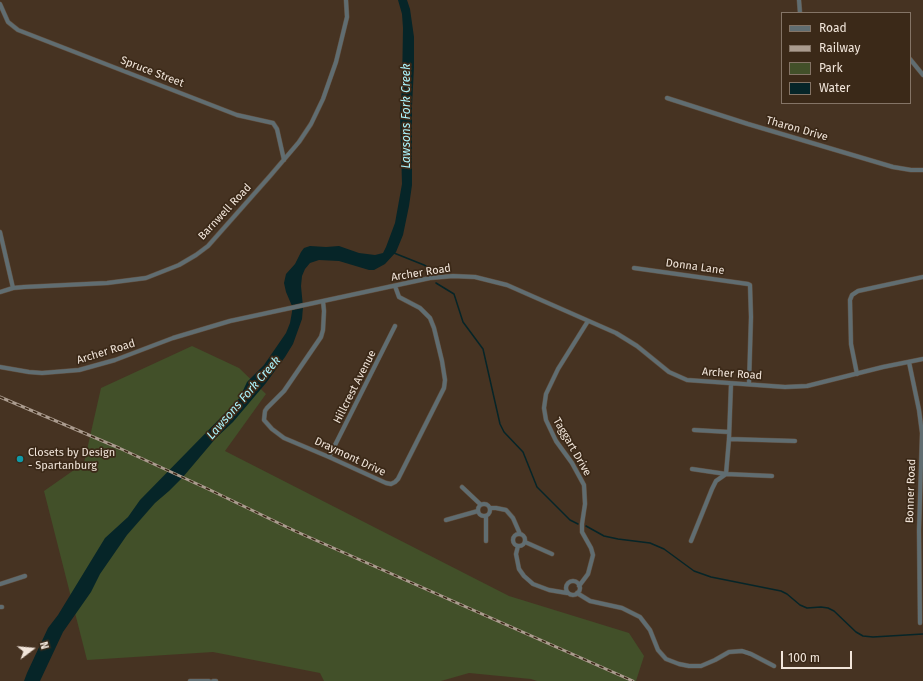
<!DOCTYPE html>
<style>
body{margin:0}
#map{position:relative;width:923px;height:681px;overflow:hidden;background:#463322;font-family:"Fira Sans",sans-serif}
canvas{display:block}
.legend{position:absolute;left:781px;top:12px;width:130px;height:92px;box-sizing:border-box;background:#3b2918;border:1px solid #847466;margin:0;padding:5px 7px;list-style:none;font-size:12px;color:#f1e5da}
.legend li{display:flex;align-items:center;gap:8px;height:20px}
.legend b{width:20px;border:1px solid #847466}
.north{position:absolute;left:12px;top:629px;width:40px;height:40px;-webkit-text-stroke:3px #3b2918;paint-order:stroke;rotate:74deg;font-size:11px;font-weight:700;line-height:16px;text-align:center;color:#f1e5da}
.north::after{content:'';display:block;margin:auto;width:14px;height:18px;background:#f1e5da;clip-path:polygon(50% 0,100% 100%,50% 72%,0 100%)}
.scale{position:absolute;left:781px;top:651px;width:71px;height:18px;box-sizing:border-box;border:2px solid #f1e5da;border-top:0;padding-left:5px;font-size:12px;line-height:14px;white-space:nowrap;color:#f1e5da;-webkit-text-stroke:3px #3b2918;paint-order:stroke}
</style>
<div id="map">
<canvas width="923" height="681"></canvas>
<ul class="legend">
<li><b style="height:5px;background:#606d71"></b>Road</li>
<li><b style="height:5px;background:#aa9b8e"></b>Railway</li>
<li><b style="height:11px;background:#425029"></b>Park</li>
<li><b style="height:11px;background:#062528"></b>Water</li>
</ul>
<div class="north">N</div>
<div class="scale">100 m</div>
</div>
<script>
const context = document.querySelector('canvas').getContext('2d');
context.lineJoin = 'round';
function fill(path, color) {
  context.fillStyle = color;
  context.fill(path, 'evenodd');
}
function poly(rows) {
  const path = new Path2D();
  for (const r of rows) {
    if (r.length === 3) {
      path.moveTo(r[0] + r[2], r[1]);
      path.arc(r[0], r[1], r[2], 0, 2 * Math.PI);
      continue;
    }
    path.moveTo(r[0], r[1]);
    for (let i = 2; i < r.length; i += 2) path.lineTo(r[i], r[i + 1]);
  }
  return path;
}
function trace(path, color, width, dash) {
  context.strokeStyle = color;
  context.lineWidth = width;
  context.lineCap = dash ? 'butt' : 'round';
  context.setLineDash(dash || []);
  context.stroke(path);
}
function write(font, color, halo, rows, align = 'center') {
  context.font = font + ' "Fira Sans",sans-serif';
  context.lineWidth = 3.5;
  context.setLineDash([]);
  context.textBaseline = 'middle';
  context.strokeStyle = halo;
  context.fillStyle = color;
  for (const [text, x, y, turn = 0] of rows) {
    context.save();
    context.translate(x, y);
    context.rotate((+turn || 0) * Math.PI / 180);
    context.textAlign = isNaN(turn) ? turn : align;
    if (halo) context.strokeText(text, 0, 0);
    context.fillText(text, 0, 0);
    context.restore();
  }
}
fill(poly([
 [192,346,239,368,266,394,225,451,509,596,629,633,644,656,636,681,537,681,531,679,469,673,441,681,324,681,320,673,213,652,87,660,44,491,84,463,101,388]
]), '#425029');
fill(poly([
 [398,0,407,0,410,9,414,37,414,67,412,106,412,185,409,206,403,235,396,252,385,264,374,270,369,270,339,261,319,260,310,263,305,269,302,276,301,286,303,307,302,319,293,344,285,357,266,383,233,422,216,438,183,477,169,491,155,503,127,535,100,574,91,592,63,632,40,681,24,681,27,673,48,628,58,615,105,538,128,517,140,500,235,403,240,397,247,382,264,365,286,333,290,323,292,312,292,306,286,292,284,283,286,274,295,264,301,252,304,248,310,246,326,247,339,246,359,253,375,255,383,253,386,247,395,223,402,184,400,113,402,87,403,28,402,14]
]), '#062528');
trace(poly([
 [394,253,424,265,434,271],
 [436,283,454,294,463,322,483,349,500,424,504,432,523,452,537,487,570,520,578,524],
 [586,526,604,536,618,539,650,543,664,549,694,571,711,577,781,591,787,594,800,605,807,608,821,607,828,608,834,611,856,632,863,636,873,637,923,634]
]), '#062528', 1.5);
const street = poly([
 [799,0,800,13],
 [0,4,8,22,18,30,237,115,273,123,277,129,284,160],
 [910,59,923,75],
 [667,98,748,124,893,167,911,170,923,170],
 [0,232,13,288],
 [634,268,748,284,750,285,751,317,749,384],
 [0,292,13,288,24,287,107,283,146,278,179,265,196,255,208,246,270,176,299,142,311,124,323,99,336,62,347,17,346,0],
 [323,301,324,311,323,330,321,337,284,391,267,408,265,411,264,420,272,429,284,438,329,457,386,483,391,484,395,482,398,479,444,388,445,380,442,361,434,328,430,318,420,308,399,297,395,286],
 [909,362,919,410,922,433,919,530,920,623],
 [0,367,29,372,42,373,79,370,115,360,173,338,230,321,430,278,453,276,475,277,507,285,616,333,637,346,669,372,687,380,785,387,807,386,883,367,923,359],
 [857,374,851,344,850,300,852,295,858,291,923,277],
 [694,430,729,432],
 [729,439,795,441],
 [329,457,395,326],
 [692,469,726,474,772,476],
 [462,487,480,504],
 [484,510,6],
 [490,508,496,508,506,510,513,518,520,534],
 [486,516,486,541],
 [446,520,478,511],
 [519,540,6],
 [691,541,712,489,716,481,726,474,729,439,731,384],
 [525,542,552,554],
 [518,546,516,554,519,569,524,576,533,584,549,590,567,593],
 [573,588,7],
 [0,584,25,576],
 [579,586,588,574,593,555,591,548,582,532,582,524,585,504,584,485,572,463,556,441,546,420,544,408,546,394,558,369,588,321],
 [577,593,590,601,622,608,640,617,650,630,658,650,666,659,679,664,689,666,701,666,715,660,729,652,742,651,751,654,774,666],
 [0,607,2,607],
 [190,681,209,681],
 [213,681,216,681]
]);
trace(street, '#614f3f', 5);
trace(street, '#606d71', 4);
const rail = poly([
 [0,397,119,448,208,489,295,531,633,681]
]);
trace(rail, '#aa9b8e', 3);
trace(rail, '#3b2918', 1.5, [4.5]);
for (const [x, y, r, color] of [
 [20,459,4,"#0f9aa8"]
]) {
  const dot = new Path2D();
  dot.arc(x, y, r, 0, 2 * Math.PI);
  context.fillStyle = color;
  context.fill(dot);
  trace(dot, '#3b2918', 1.5);
}
write('11px', '#f1e5da', '#3b2918', [
 ["Spruce Street",152,72,21],
 ["Tharon Drive",797,129,16],
 ["Barnwell Road",225,212,-47],
 ["Donna Lane",695,267,8],
 ["Archer Road",421,273,-9],
 ["Archer Road",106,352,-17],
 ["Archer Road",732,374,4],
 ["Hillcrest Avenue",355,387,-63],
 ["Taggart Drive",572,447,60],
 ["Draymont Drive",350,457,25],
 ["Bonner Road",911,491,-88]
]);
write('11px', '#f1e5da', '#3b2918', [
 ["Closets by Design",28,453],
 ["- Spartanburg",28,466]
], 'left');
write('italic 12px', '#abf3fc', '#3b2918', [
 ["Lawsons Fork Creek",407,116,-90],
 ["Lawsons Fork Creek",244,398,-49]
]);
</script>
